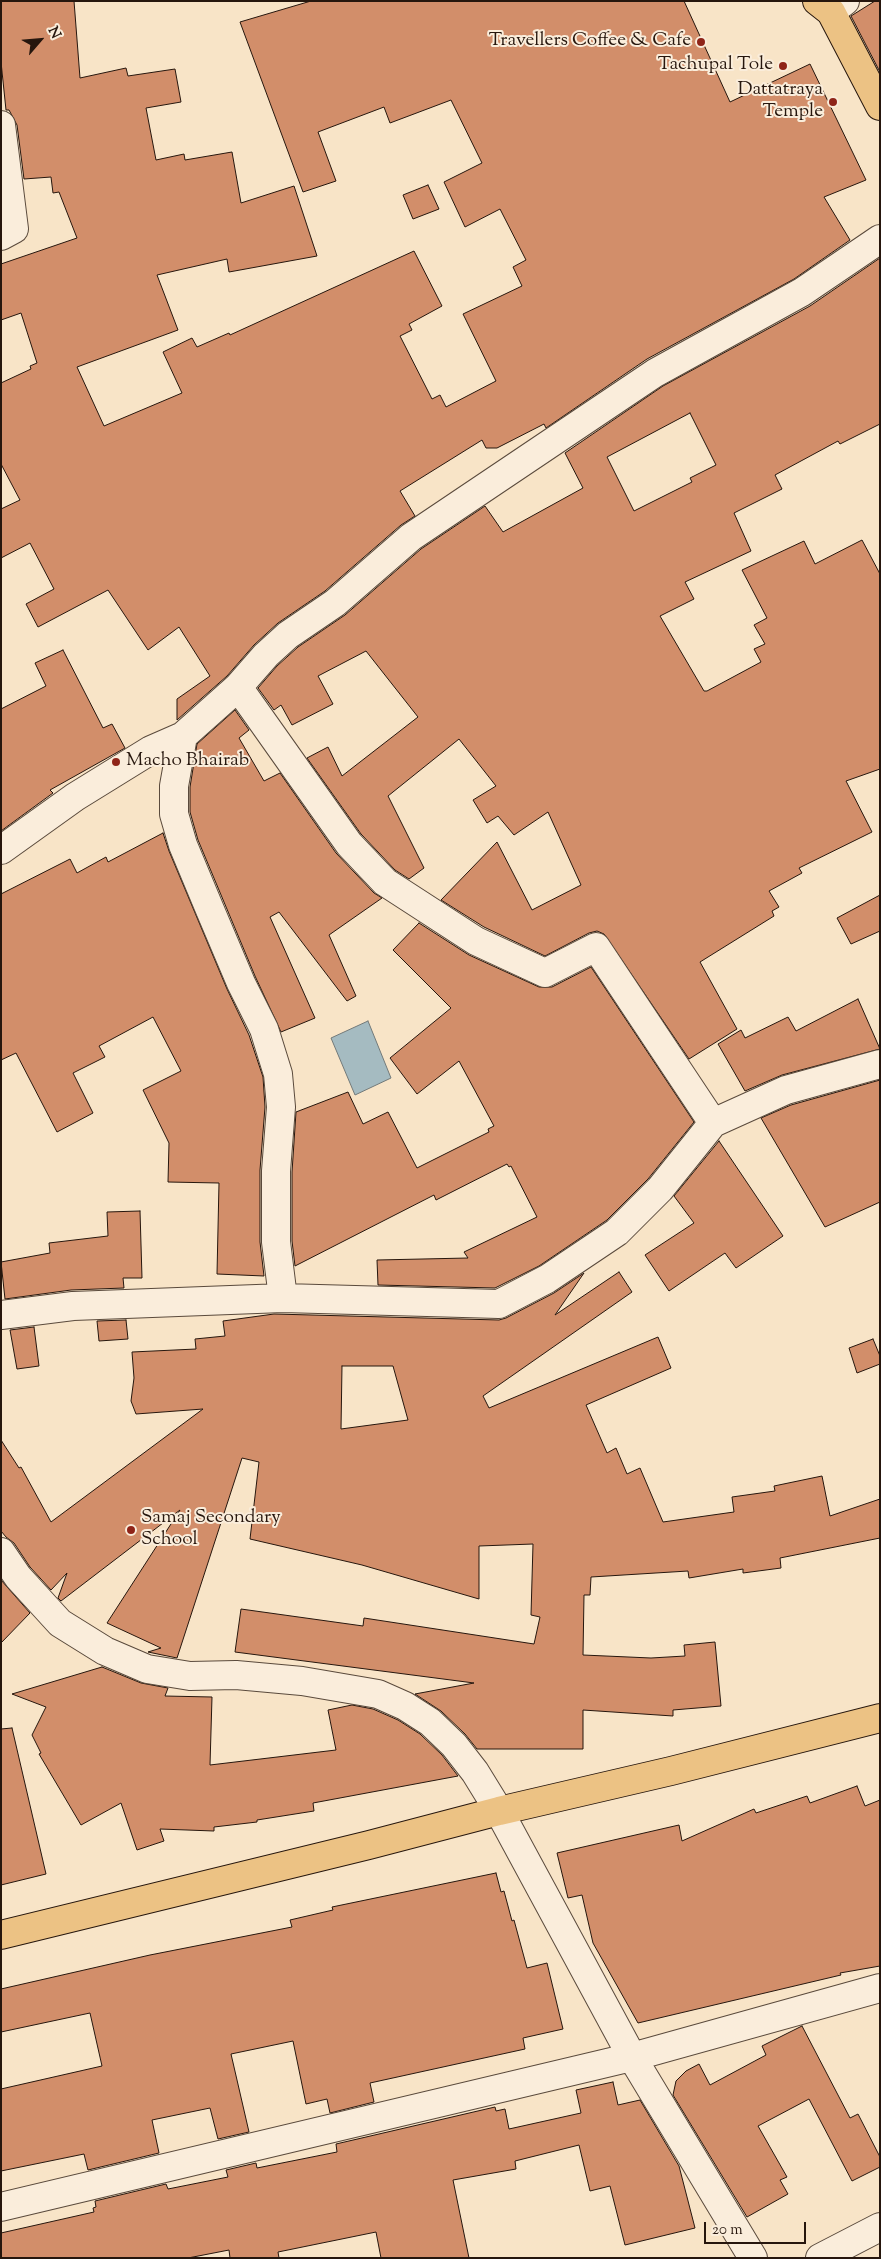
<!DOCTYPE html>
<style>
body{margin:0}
#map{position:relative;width:881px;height:2259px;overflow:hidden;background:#f8e4c7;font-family:"Sorts Mill Goudy",serif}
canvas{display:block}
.frame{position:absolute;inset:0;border:2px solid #26160d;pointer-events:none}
.north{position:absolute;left:15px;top:15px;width:50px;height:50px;-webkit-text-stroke:4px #faeddb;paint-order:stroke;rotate:63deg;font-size:14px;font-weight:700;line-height:20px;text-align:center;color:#26160d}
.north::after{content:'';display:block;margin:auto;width:18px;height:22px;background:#26160d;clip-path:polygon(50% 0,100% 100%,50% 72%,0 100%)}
.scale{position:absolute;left:704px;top:2222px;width:102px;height:22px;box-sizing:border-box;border:2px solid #26160d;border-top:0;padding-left:6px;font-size:15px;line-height:18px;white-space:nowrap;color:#26160d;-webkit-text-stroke:4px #faeddb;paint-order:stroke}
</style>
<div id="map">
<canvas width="881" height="2259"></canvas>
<div class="frame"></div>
<div class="north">N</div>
<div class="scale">20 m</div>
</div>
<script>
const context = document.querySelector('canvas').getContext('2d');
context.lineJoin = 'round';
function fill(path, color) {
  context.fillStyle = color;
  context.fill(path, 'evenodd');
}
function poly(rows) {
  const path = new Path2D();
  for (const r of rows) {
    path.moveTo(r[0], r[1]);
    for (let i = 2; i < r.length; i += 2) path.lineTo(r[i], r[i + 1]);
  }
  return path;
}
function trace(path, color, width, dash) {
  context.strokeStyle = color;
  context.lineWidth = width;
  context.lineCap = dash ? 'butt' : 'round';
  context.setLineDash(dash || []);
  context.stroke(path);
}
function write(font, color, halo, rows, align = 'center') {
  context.font = font + ' "Sorts Mill Goudy",serif';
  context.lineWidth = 4;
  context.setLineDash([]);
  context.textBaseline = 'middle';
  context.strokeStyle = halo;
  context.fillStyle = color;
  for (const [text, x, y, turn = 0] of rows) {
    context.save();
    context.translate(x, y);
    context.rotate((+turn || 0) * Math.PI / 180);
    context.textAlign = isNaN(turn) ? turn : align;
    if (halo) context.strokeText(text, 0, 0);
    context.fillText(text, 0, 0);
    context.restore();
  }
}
const water = poly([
 [368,1021,391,1078,355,1095,331,1038,368,1021]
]);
fill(water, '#a5bbc1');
trace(water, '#727979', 1);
const building = poly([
 [1,1,74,1,80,78,126,68,128,76,175,69,181,102,146,108,156,160,184,154,185,160,232,152,241,203,294,186,317,256,229,272,227,259,157,275,178,330,77,367,104,426,182,393,163,352,192,338,197,347,229,333,230,335,414,251,442,306,409,324,412,330,400,336,432,399,440,395,446,407,496,381,463,314,522,286,513,267,526,260,500,209,465,227,444,182,482,163,451,100,390,123,384,107,318,132,336,181,303,192,240,22,311,1,684,1,730,102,810,64,866,180,824,197,850,240,794,279,647,359,546,428,544,424,497,448,486,448,482,440,400,491,415,516,401,525,325,591,278,623,254,645,227,676,177,720,177,699,210,676,179,627,148,650,108,590,38,627,26,604,54,589,30,543,1,558,1,509,20,500,1,464,1,383,31,369,30,366,37,363,21,313,1,320,1,264,77,238,59,192,53,193,51,177,24,179,17,125,9,110,6,110,1,62,1,1],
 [875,1,880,1,880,72,851,16,875,1],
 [428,185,439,209,413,219,403,195,428,185],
 [880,258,880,424,840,444,838,441,775,475,782,489,734,513,751,551,685,582,694,599,660,616,704,691,707,691,761,662,754,649,765,644,754,625,767,618,742,570,804,541,815,564,862,540,880,574,880,769,846,781,872,832,799,868,802,873,769,891,779,907,772,911,774,916,700,962,737,1029,689,1059,604,934,597,931,589,933,545,956,484,927,441,900,497,842,532,910,581,885,548,812,514,835,498,816,487,823,473,800,496,786,459,739,388,796,424,868,409,879,395,870,361,834,307,758,328,747,342,776,418,717,366,651,318,676,333,704,292,725,281,705,274,710,258,688,277,666,298,647,345,615,421,549,485,506,503,532,583,488,565,453,663,386,810,306,880,258],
 [690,413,716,465,690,478,692,482,634,511,607,457,690,413],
 [63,650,103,728,112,724,125,748,50,790,53,793,1,831,1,709,46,686,35,663,63,650],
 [235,710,249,730,239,738,264,781,280,773,336,853,374,893,382,898,329,935,356,996,347,1001,279,912,270,917,315,1018,281,1032,255,976,198,840,190,812,190,787,197,744,235,710],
 [163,833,169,851,227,989,249,1035,263,1077,265,1107,260,1170,260,1242,264,1276,217,1274,219,1183,168,1182,169,1143,143,1090,181,1071,153,1017,99,1046,105,1057,73,1073,93,1113,57,1132,16,1053,1,1060,1,894,70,859,77,873,106,857,108,862,163,833],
 [880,895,880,931,851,944,837,918,880,895],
 [419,923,469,955,539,987,552,987,591,967,694,1122,648,1179,607,1220,539,1266,495,1288,378,1285,377,1260,468,1258,464,1252,537,1217,511,1166,509,1167,507,1164,436,1200,434,1195,295,1266,292,1241,292,1172,296,1112,348,1092,363,1124,388,1112,417,1168,489,1132,488,1129,494,1126,459,1061,417,1094,390,1058,451,1008,393,950,419,923],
 [858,999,880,1049,782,1075,745,1091,718,1044,741,1030,745,1038,788,1017,796,1031,858,999],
 [880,1080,880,1202,825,1227,761,1118,791,1105,880,1080],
 [719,1141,783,1236,736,1268,725,1253,669,1291,645,1255,694,1223,674,1196,719,1141],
 [140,1211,142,1278,123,1278,124,1288,71,1290,5,1299,1,1262,50,1253,49,1243,108,1236,107,1212,140,1211],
 [619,1272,632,1292,483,1396,489,1408,658,1337,671,1368,586,1405,607,1453,616,1448,627,1474,640,1468,663,1522,734,1512,732,1497,775,1491,774,1486,822,1476,830,1516,880,1499,880,1538,780,1558,781,1568,743,1573,743,1569,689,1578,688,1571,591,1577,590,1595,584,1595,583,1655,651,1658,685,1656,684,1645,715,1642,721,1706,673,1710,673,1716,583,1710,583,1749,477,1749,465,1734,441,1711,415,1694,474,1683,235,1652,241,1609,363,1626,364,1618,534,1644,540,1617,531,1615,533,1544,479,1546,479,1599,362,1565,250,1539,259,1462,242,1458,177,1658,148,1652,161,1648,107,1623,180,1510,61,1601,58,1598,67,1573,51,1590,30,1567,14,1543,6,1537,1,1531,1,1440,19,1468,21,1467,51,1522,203,1409,136,1414,131,1401,134,1378,132,1352,196,1349,195,1339,225,1336,223,1321,274,1314,499,1320,506,1318,554,1293,584,1273,555,1315,619,1272],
 [342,1366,393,1366,408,1420,341,1429,342,1366],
 [126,1320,128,1339,99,1341,97,1321,126,1320],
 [34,1327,39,1366,17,1369,10,1330,34,1327],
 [873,1339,880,1356,880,1364,857,1373,849,1348,873,1339],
 [1,1580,30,1613,1,1643,1,1580],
 [102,1667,141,1683,168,1688,165,1696,212,1697,210,1765,336,1750,328,1710,352,1705,373,1709,398,1720,420,1734,442,1755,458,1776,313,1803,314,1811,257,1820,257,1822,214,1827,214,1831,160,1829,164,1841,137,1850,121,1803,81,1825,39,1754,41,1753,32,1735,46,1707,12,1694,102,1667],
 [12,1728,46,1874,1,1885,1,1729,12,1728],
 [857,1786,865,1806,880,1800,880,1966,840,1973,841,1975,638,2023,593,1943,582,1895,568,1898,557,1853,679,1825,682,1841,754,1809,756,1813,807,1796,810,1803,857,1786],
 [496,1873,501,1892,504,1891,512,1921,514,1920,527,1968,547,1963,563,2029,523,2038,525,2049,370,2083,374,2102,330,2113,327,2099,306,2104,293,2041,231,2054,249,2132,218,2139,210,2108,152,2120,159,2153,88,2170,84,2154,1,2171,1,2089,102,2066,90,2013,1,2032,1,1989,150,1955,292,1927,290,1920,333,1910,332,1907,496,1873],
 [802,2026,850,2118,858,2114,880,2157,880,2167,852,2181,809,2099,758,2126,787,2177,780,2180,788,2194,747,2217,673,2095,676,2081,686,2071,699,2064,710,2085,766,2055,762,2046,802,2026],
 [613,2082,618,2105,640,2100,679,2166,695,2228,625,2245,610,2186,590,2191,579,2145,515,2161,516,2169,453,2180,469,2258,381,2258,376,2232,278,2252,279,2258,230,2258,229,2250,188,2258,1,2258,1,2233,94,2212,93,2208,96,2207,95,2201,166,2184,168,2189,228,2177,226,2170,256,2163,257,2168,337,2152,336,2144,495,2107,496,2111,505,2109,509,2129,581,2113,576,2090,613,2082]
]);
fill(building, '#d28e6a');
trace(building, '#26160d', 1);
const minor = poly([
 [831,12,845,1],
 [1,125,14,229,1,236],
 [238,687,349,844,385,882,476,941,545,973,596,947,713,1123],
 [183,736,174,786,174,814,183,845,208,905,241,983,264,1029,278,1074,281,1107,276,1171,276,1242,283,1298],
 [1,850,75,797,151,750,183,736,238,687,266,655,288,635,335,603,411,537,655,373,802,292,880,239],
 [1,1315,73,1306,283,1298,499,1304,547,1279,617,1232,660,1189,713,1123,786,1090,880,1064],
 [1,1552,18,1577,60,1623,105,1651,147,1669,190,1676,236,1675,302,1681,378,1694,405,1706,430,1722,454,1745,475,1772,499,1811,632,2057,753,2258],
 [1,2207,632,2057,880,1988],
 [820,2258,880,2227]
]);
const major = poly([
 [817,1,831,12,880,106],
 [1,1935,369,1845,499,1811,671,1771,880,1718]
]);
trace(minor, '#5a4a3c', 30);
trace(major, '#26160d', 30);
trace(minor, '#faeddb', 28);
trace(major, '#ecc284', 28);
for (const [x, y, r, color] of [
 [701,42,5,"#8f2418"],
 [783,66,5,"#8f2418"],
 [833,102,5,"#8f2418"],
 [116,762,5,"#8f2418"],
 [131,1530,5,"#8f2418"]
]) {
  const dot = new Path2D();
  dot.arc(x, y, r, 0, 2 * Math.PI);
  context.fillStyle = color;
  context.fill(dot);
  trace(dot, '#faeddb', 2);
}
write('19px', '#26160d', '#faeddb', [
 ["Travellers Coffee & Cafe",691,42],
 ["Tachupal Tole",773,66],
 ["Dattatraya",823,91],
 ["Temple",823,113],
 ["Macho Bhairab",126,762,"left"],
 ["Samaj Secondary",141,1519,"left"],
 ["School",141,1541,"left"]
], 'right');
</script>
